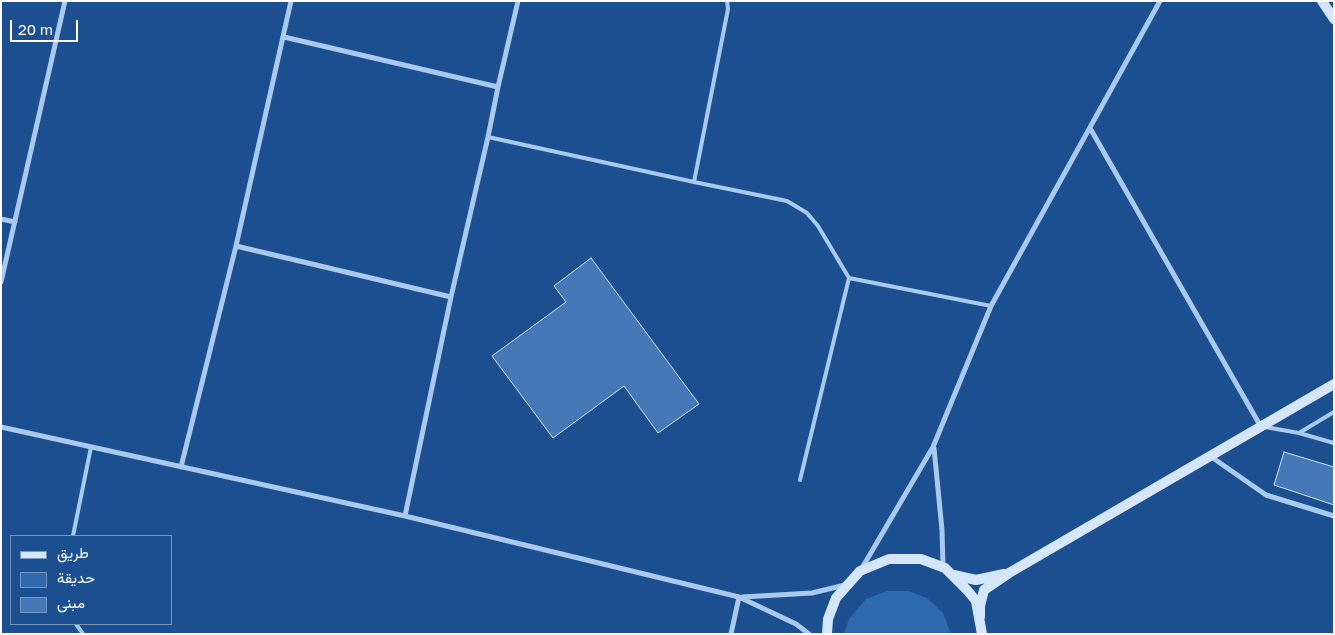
<!DOCTYPE html>
<meta charset="utf-8">
<style>
body{margin:0}
#map{position:relative;width:1335px;height:635px;overflow:hidden;background:#1b4f8f;font-family:"Golos Text",Vazirmatn,sans-serif}
canvas{display:block}
.frame{position:absolute;inset:0;border:2px solid #fff;pointer-events:none}
.legend{position:absolute;left:10px;top:535px;width:162px;height:90px;box-sizing:border-box;background:#1b4f8f;border:1px solid #7695bc;margin:0;padding:6px 9px;list-style:none;font-size:15px;color:#fff}
.legend li{display:flex;align-items:center;gap:10px;height:25px}
.legend b{width:25px;border:1px solid #7695bc}
.scale{position:absolute;left:10px;top:20px;width:68px;height:22px;box-sizing:border-box;border:2px solid #fff;border-top:0;padding-left:6px;font-size:15px;line-height:18px;white-space:nowrap;color:#fff;-webkit-text-stroke:4px #1b4f8f;paint-order:stroke}
</style>
<div id="map">
<canvas width="1335" height="635"></canvas>
<div class="frame"></div>
<ul class="legend">
<li><b style="height:6px;background:#d6e6fa"></b>طريق</li>
<li><b style="height:14px;background:#2e69ad"></b>حديقة</li>
<li><b style="height:14px;background:#4478b7"></b>مبنى</li>
</ul>
<div class="scale">20 m</div>
</div>
<script>
const context = document.querySelector('canvas').getContext('2d');
context.lineJoin = 'round';
function fill(path, color) {
  context.fillStyle = color;
  context.fill(path, 'evenodd');
}
function poly(rows) {
  const path = new Path2D();
  for (const r of rows) {
    path.moveTo(r[0], r[1]);
    for (let i = 2; i < r.length; i += 2) path.lineTo(r[i], r[i + 1]);
  }
  return path;
}
function trace(path, color, width, dash) {
  context.strokeStyle = color;
  context.lineWidth = width;
  context.lineCap = dash ? 'butt' : 'round';
  context.setLineDash(dash || []);
  context.stroke(path);
}
fill(poly([
 [887,591,909,591,927,598,943,613,951,634,844,634,849,619,866,599]
]), '#2e69ad');
const building = poly([
 [591,258,699,404,658,433,624,386,553,438,492,356,566,302,554,286,591,258],
 [1284,452,1334,467,1334,505,1274,485,1284,452]
]);
fill(building, '#4478b7');
trace(building, '#cfe3fa', 1);
trace(poly([
 [488,137,694,182,728,9,727,1],
 [694,182,787,201,807,213,818,226,849,278,800,480],
 [849,278,991,306],
 [1265,427,1299,433,1334,443],
 [1299,433,1334,412],
 [73,536,91,447],
 [76,624,83,634]
]), '#a9c9ee', 4);
trace(poly([
 [291,1,236,246,451,297],
 [284,37,498,87,488,137,451,297,405,516],
 [498,87,518,1],
 [1090,128,1261,427],
 [1,219,15,222],
 [1,282,65,1],
 [1,427,405,516,739,597,796,624,809,634],
 [934,448,942,530,943,567],
 [1210,456,1266,495,1334,516],
 [181,467,236,246],
 [862,568,933,447,991,306,1160,1],
 [742,597,812,593,845,585],
 [731,634,739,597]
]), '#a9c9ee', 5);
trace(poly([
 [1322,1,1334,19],
 [954,575,976,580,1004,574],
 [980,617,980,606,984,590,1009,573,1334,384],
 [827,634,828,619,836,598,860,571,889,559,921,559,945,568,968,591,976,601,982,634]
]), '#d6e6fa', 10);
</script>
